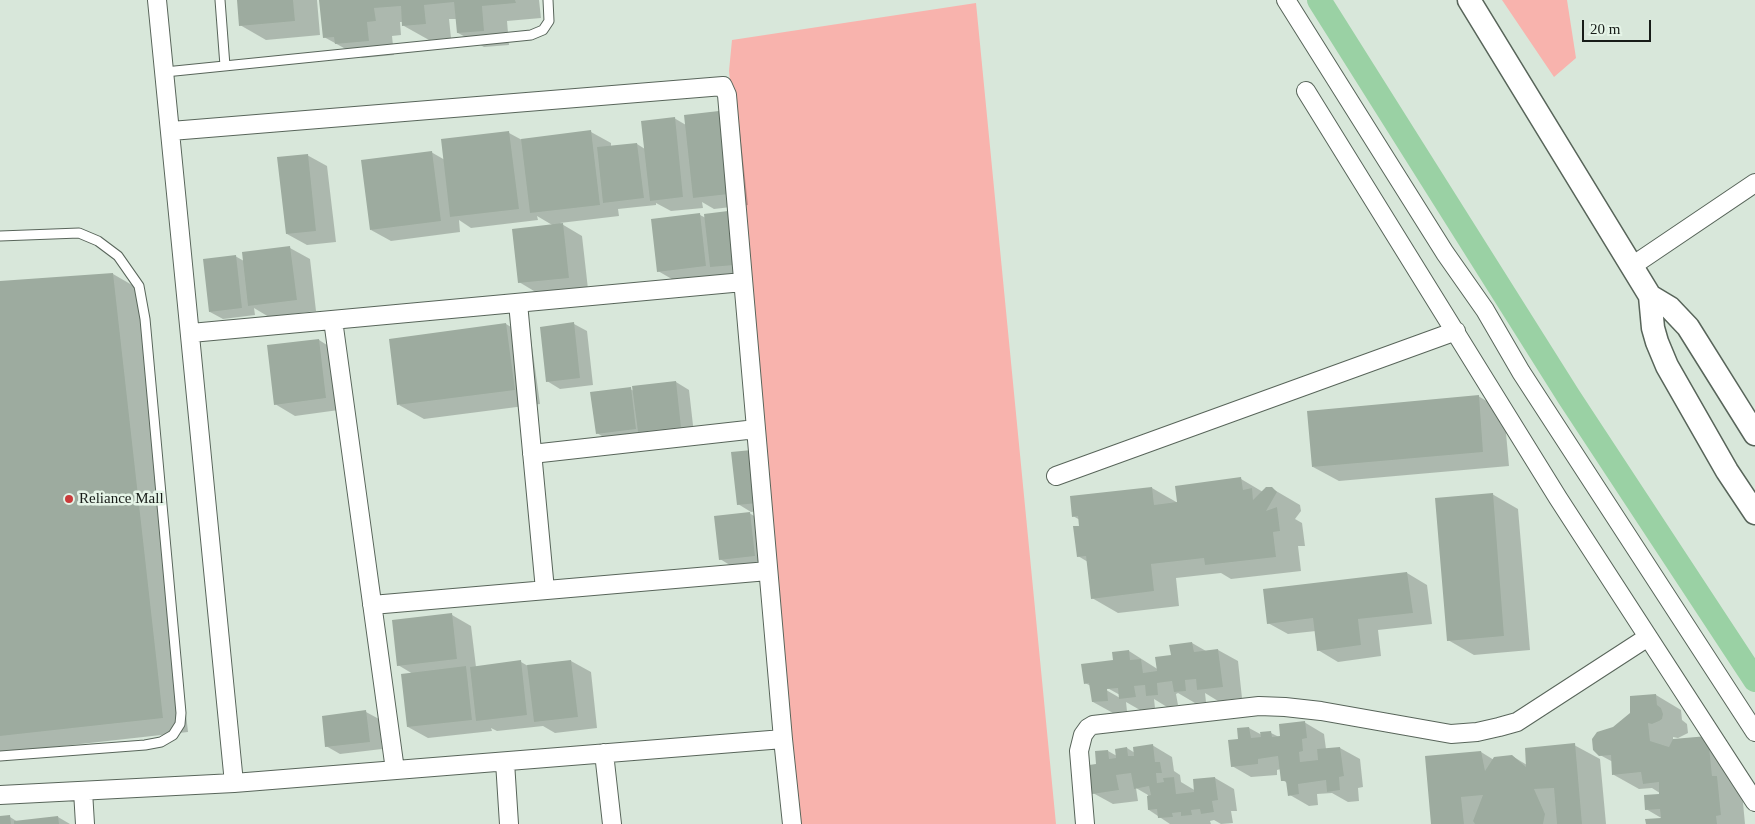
<!DOCTYPE html>
<style>
body{margin:0}
#map{position:relative;width:1755px;height:824px;overflow:hidden;background:#d8e7da;font-family:"Times New Roman",serif}
canvas{display:block}
.scale{position:absolute;left:1582px;top:20px;width:69px;height:22px;box-sizing:border-box;border:2px solid #171c18;border-top:0;padding-left:6px;font-size:15px;line-height:18px;white-space:nowrap;color:#171c18;-webkit-text-stroke:4px #e5f4e7;paint-order:stroke}
</style>
<div id="map">
<canvas width="1755" height="824"></canvas>
<div class="scale">20 m</div>
</div>
<script>
const context = document.querySelector('canvas').getContext('2d');
context.lineJoin = 'round';
function fill(path, color) {
  context.fillStyle = color;
  context.fill(path, 'evenodd');
}
function poly(rows) {
  const path = new Path2D();
  for (const r of rows) {
    path.moveTo(r[0], r[1]);
    for (let i = 2; i < r.length; i += 2) path.lineTo(r[i], r[i + 1]);
  }
  return path;
}
function trace(path, color, width, dash) {
  context.strokeStyle = color;
  context.lineWidth = width;
  context.lineCap = dash ? 'butt' : 'round';
  context.setLineDash(dash || []);
  context.stroke(path);
}
function write(font, color, halo, rows, align = 'center') {
  context.font = font + ' "Times New Roman",serif';
  context.lineWidth = 5;
  context.setLineDash([]);
  context.textBaseline = 'middle';
  context.strokeStyle = halo;
  context.fillStyle = color;
  for (const [text, x, y, turn = 0] of rows) {
    context.save();
    context.translate(x, y);
    context.rotate((+turn || 0) * Math.PI / 180);
    context.textAlign = isNaN(turn) ? turn : align;
    if (halo) context.strokeText(text, 0, 0);
    context.fillText(text, 0, 0);
    context.restore();
  }
}
fill(poly([
 [1502,0,1567,0,1576,58,1554,77],
 [976,3,1056,824,798,824,729,71,732,40]
]), '#f8b3ad');
fill(poly([
 [238,0,317,0,320,35,266,40,240,25],
 [320,0,539,0,541,18,507,21,509,45,484,47,458,33,457,19,449,19,451,38,429,40,404,26,403,22,400,22,401,35,392,36,394,55,362,58,324,37],
 [719,112,739,124,748,205,714,209,702,202,703,208,671,211,656,203,656,205,618,209,619,216,560,223,582,236,588,289,539,294,519,282,554,226,537,216,538,220,471,228,459,220,460,232,391,241,371,230,431,152,445,160,509,133,522,140,591,132,611,143,611,147,637,144,645,149,674,118,686,125],
 [307,155,327,166,336,242,307,245,287,234],
 [728,212,741,220,748,272,725,274,725,277,677,282,658,271,700,215,706,218],
 [290,248,310,259,316,311,269,317,254,308,255,315,223,319,210,312,235,256,244,261],
 [113,274,139,289,188,732,0,753,0,282],
 [506,324,531,339,540,404,424,419,399,405],
 [574,324,587,331,593,385,560,389,547,381],
 [319,340,338,352,346,409,295,416,275,404],
 [676,382,689,390,694,434,610,441,597,433,630,389,634,391],
 [1478,396,1504,411,1509,466,1339,481,1313,467],
 [732,453,770,510,751,512,738,504],
 [1241,479,1263,492,1271,488,1300,505,1301,511,1295,519,1302,523,1305,546,1298,546,1301,571,1231,579,1221,573,1176,578,1179,606,1118,613,1092,598,1088,562,1078,556,1080,520,1073,516,1152,488,1178,503],
 [1492,494,1518,509,1530,650,1474,655,1448,640],
 [749,513,763,521,767,563,733,567,720,559],
 [1407,573,1427,585,1432,624,1378,630,1381,656,1338,662,1318,650,1316,631,1288,634,1268,623],
 [452,615,471,626,476,667,521,662,528,666,571,661,591,672,597,728,555,733,543,726,497,731,491,728,492,731,428,738,408,727,413,674,398,665],
 [1192,643,1206,651,1218,650,1238,661,1242,698,1218,701,1205,693,1206,702,1195,703,1178,693,1176,694,1178,705,1167,707,1154,699,1155,708,1140,710,1126,702,1127,711,1113,713,1093,702,1091,686,1085,683,1129,651,1159,670,1172,656],
 [1102,685,1120,695,1120,698,1101,687],
 [1656,695,1681,710,1682,720,1687,724,1688,733,1678,738,1673,737,1673,740,1708,737,1734,752,1737,789,1742,792,1745,824,1647,824,1663,819,1646,809,1663,795,1652,788,1639,789,1614,775,1613,762,1600,755,1614,728],
 [366,712,379,719,382,749,340,754,326,746],
 [1304,722,1324,734,1326,749,1340,748,1360,759,1363,787,1358,788,1359,801,1348,802,1332,793,1317,794,1318,805,1309,806,1290,795,1288,784,1283,780,1281,769,1277,770,1277,775,1251,777,1232,766,1239,740,1249,728,1262,735,1271,733,1279,737],
 [1152,745,1172,757,1174,771,1180,775,1181,782,1196,791,1215,778,1234,789,1237,811,1231,811,1233,823,1221,824,1214,820,1210,821,1211,824,1170,824,1149,810,1148,795,1136,788,1138,801,1113,804,1093,793,1098,765,1108,751,1117,756,1127,748,1135,753],
 [1574,745,1600,759,1606,824,1432,824,1481,752,1494,760,1512,756,1527,765],
 [0,817,10,817,18,822,58,817,70,824,0,824]
]), '#0003');
trace(poly([
 [1319,0,1569,397,1755,680]
]), '#9ad1a4', 24);
fill(poly([
 [237,0,293,0,295,21,239,26],
 [319,0,515,0,516,3,482,6,484,31,457,33,454,2,424,5,426,24,402,26,401,6,374,8,376,21,367,22,369,41,335,44,334,37,323,38],
 [719,111,729,194,693,198,684,115],
 [675,117,683,197,650,201,641,121],
 [591,130,600,205,530,213,521,139],
 [509,131,519,209,450,217,441,139],
 [637,143,644,198,603,203,597,147],
 [432,151,441,221,370,230,361,160],
 [308,154,316,231,286,234,277,157],
 [728,211,735,265,710,267,704,214],
 [700,213,706,266,657,272,651,219],
 [563,223,569,278,518,283,512,229],
 [290,246,297,300,248,306,242,252],
 [236,255,242,308,209,312,203,259],
 [113,273,163,718,0,736,0,281],
 [574,322,580,378,546,382,540,327],
 [506,323,515,390,397,405,389,339],
 [319,339,326,398,274,405,267,345],
 [676,381,681,427,638,432,632,386],
 [631,387,636,429,596,434,590,392],
 [1479,395,1483,452,1312,467,1307,411],
 [752,450,758,503,737,505,731,452],
 [1241,477,1243,490,1252,488,1253,500,1266,487,1272,487,1277,492,1266,511,1277,507,1280,531,1273,532,1276,557,1205,565,1204,558,1151,564,1154,591,1091,599,1086,556,1077,557,1073,526,1079,526,1078,516,1072,517,1070,496,1152,487,1154,505,1177,502,1175,486],
 [1493,493,1504,636,1447,641,1435,498],
 [750,512,755,556,719,560,714,516],
 [1407,572,1413,613,1358,619,1361,645,1317,651,1313,618,1267,624,1263,589],
 [452,613,457,659,397,666,392,620],
 [1192,642,1194,652,1218,649,1223,687,1197,690,1196,679,1185,680,1186,691,1174,692,1172,681,1157,683,1158,695,1146,696,1145,685,1134,686,1136,697,1119,699,1118,688,1107,689,1108,701,1092,702,1089,683,1084,684,1081,664,1113,660,1112,652,1129,650,1130,660,1141,659,1143,673,1157,671,1155,657,1171,655,1169,645],
 [521,660,527,715,476,721,470,667],
 [571,660,578,717,534,722,527,665],
 [466,666,472,720,407,727,401,674],
 [1656,694,1657,705,1661,708,1663,714,1662,719,1659,721,1652,724,1648,723,1650,741,1669,747,1673,739,1708,736,1712,776,1717,776,1721,815,1716,816,1717,824,1646,824,1645,819,1661,818,1660,809,1645,810,1644,795,1659,794,1659,782,1643,784,1641,772,1612,775,1611,755,1599,756,1593,750,1592,739,1597,732,1613,727,1630,713,1630,696],
 [366,710,370,742,325,747,322,716],
 [1305,721,1307,738,1302,739,1303,751,1299,752,1300,762,1318,760,1317,749,1340,747,1344,776,1339,777,1340,790,1327,792,1326,780,1298,784,1299,794,1288,796,1286,781,1281,781,1278,756,1258,759,1258,764,1231,767,1228,740,1238,739,1237,728,1249,727,1251,738,1261,737,1260,732,1271,731,1272,737,1280,736,1279,724],
 [1575,743,1582,824,1557,824,1554,788,1534,789,1545,814,1543,824,1475,824,1473,821,1483,795,1461,797,1464,824,1431,824,1425,756,1481,751,1485,771,1494,757,1512,755,1526,767,1525,748],
 [1153,744,1155,762,1160,762,1162,773,1156,773,1157,783,1164,782,1163,778,1174,777,1176,794,1194,792,1193,779,1215,777,1218,800,1212,801,1214,812,1201,814,1200,809,1191,810,1192,815,1181,816,1181,812,1172,813,1173,817,1158,818,1157,809,1148,810,1147,796,1151,795,1149,786,1134,789,1131,773,1116,775,1119,790,1092,794,1089,765,1096,764,1095,751,1108,750,1109,759,1116,758,1115,749,1127,747,1128,756,1134,756,1133,747],
 [10,815,11,824,0,824,0,816],
 [58,816,59,824,14,824,14,821]
]), '#9dab9f');
const service = poly([
 [220,0,225,66],
 [165,72,531,35,543,30,549,21,548,0],
 [0,236,79,233,98,241,118,256,139,286,145,319,181,713,180,724,173,735,161,742,145,745,0,756]
]);
const minor = poly([
 [157,0,234,783],
 [1286,0,1445,253,1485,310,1521,372,1755,732],
 [1306,91,1558,498,1755,802],
 [171,131,723,86,727,95,783,739,792,824],
 [1632,266,1755,183],
 [518,303,545,590],
 [333,320,395,770],
 [191,333,743,282],
 [532,454,756,429],
 [1056,476,1456,331],
 [372,605,768,571],
 [604,753,612,824],
 [505,762,509,824],
 [83,791,85,824],
 [0,795,234,783,783,739],
 [1085,824,1079,751,1083,735,1088,728,1093,725,1259,706,1285,707,1321,711,1451,734,1477,732,1499,727,1517,722,1648,637]
]);
const tertiary = poly([
 [1469,0,1650,296,1653,328,1657,342,1667,366,1727,471,1755,513],
 [1650,296,1670,308,1688,327,1755,434]
]);
trace(service, '#58655a', 11);
trace(minor, '#58655a', 20);
trace(tertiary, '#58655a', 25);
trace(service, '#fff', 9);
trace(minor, '#fff', 18);
trace(tertiary, '#fff', 22);
for (const [x, y, r, color] of [
 [69,499,5,"#ca3b3b"]
]) {
  const dot = new Path2D();
  dot.arc(x, y, r, 0, 2 * Math.PI);
  context.fillStyle = color;
  context.fill(dot);
  trace(dot, '#e5f4e7', 2);
}
write('15px', '#171c18', '#e5f4e7', [
 ["Reliance Mall",79,499]
], 'left');
</script>
